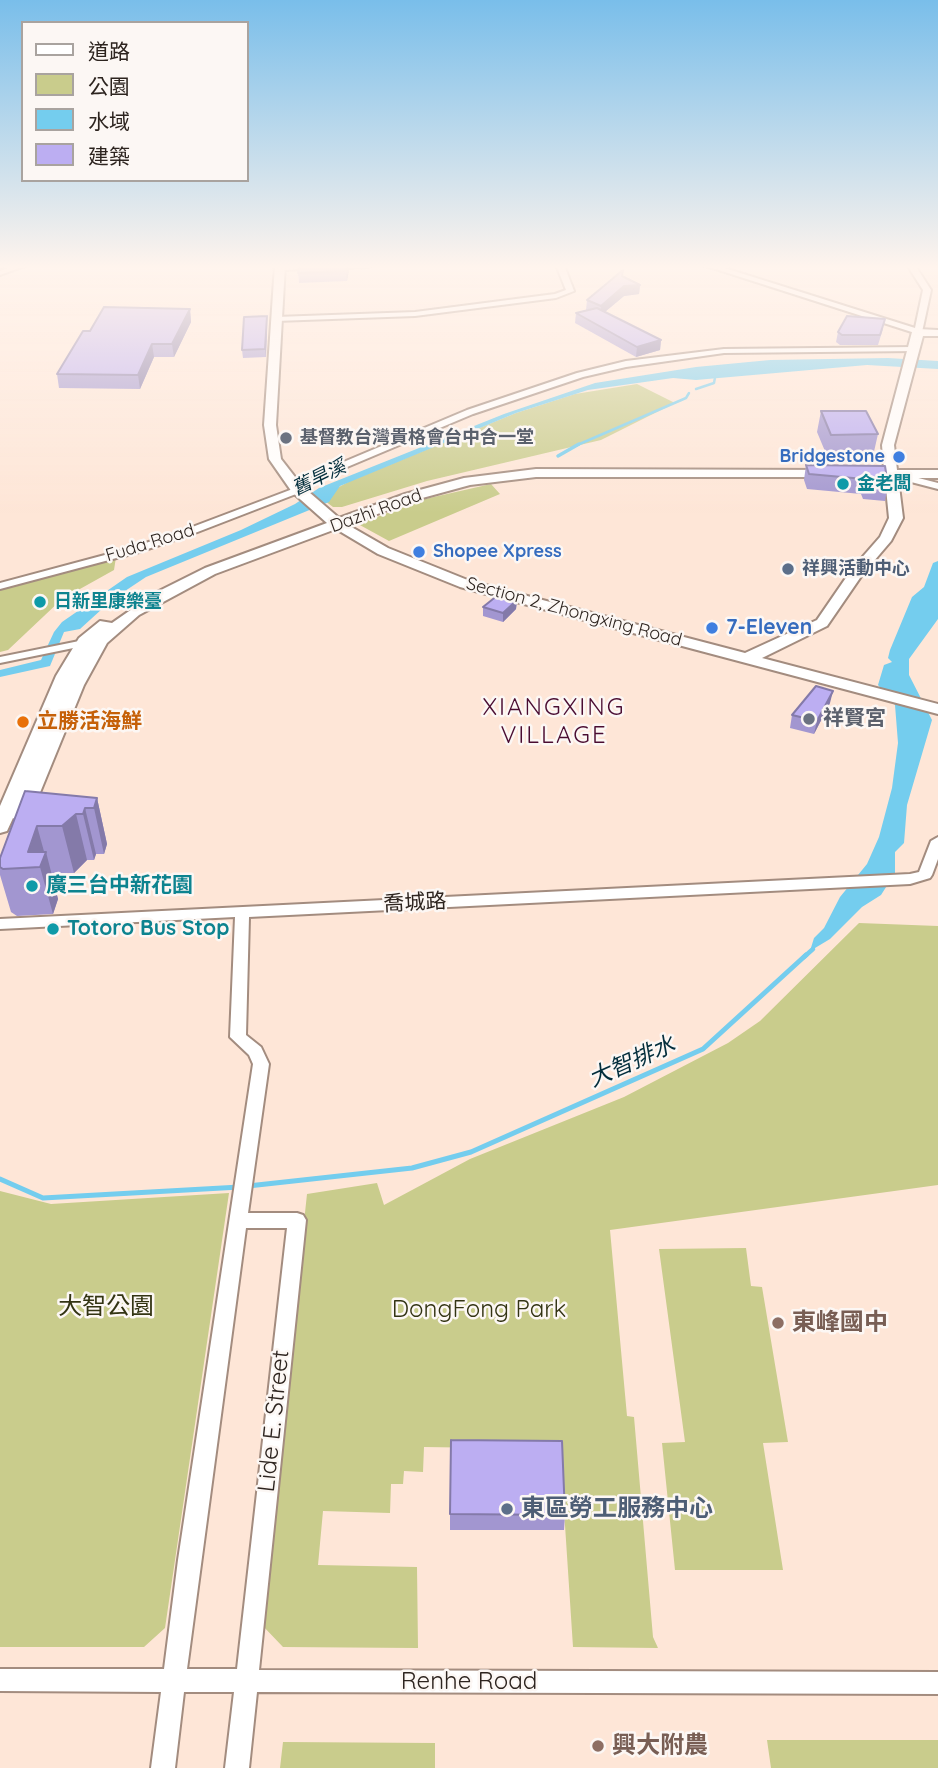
<!DOCTYPE html>
<meta charset="utf-8">
<style>
body{margin:0}
#map{position:relative;width:938px;height:1768px;overflow:hidden;background:#fee6d7;font-family:Quicksand,"Noto Sans TC",sans-serif}
canvas{display:block}
.legend{position:absolute;left:21px;top:21px;width:228px;height:161px;box-sizing:border-box;background:#fcf7f4;border:2px solid #a9a39f;margin:0;padding:9px 12px;list-style:none;font-size:21px;color:#2d241f}
.legend li{display:flex;align-items:center;gap:14px;height:35px}
.legend b{width:35px;border:2px solid #a9a39f}
</style>
<div id="map">
<canvas width="938" height="1768"></canvas>
<ul class="legend">
<li><b style="height:9px;background:#fff"></b>道路</li>
<li><b style="height:19px;background:#c9cc8c"></b>公園</li>
<li><b style="height:19px;background:#74cdee"></b>水域</li>
<li><b style="height:19px;background:#bcaef2"></b>建築</li>
</ul>
</div>
<script>
const context = document.querySelector('canvas').getContext('2d');
context.lineJoin = 'round';
function fill(path, color) {
  context.fillStyle = color;
  context.fill(path, 'evenodd');
}
function poly(rows) {
  const path = new Path2D();
  for (const r of rows) {
    path.moveTo(r[0], r[1]);
    for (let i = 2; i < r.length; i += 2) path.lineTo(r[i], r[i + 1]);
  }
  return path;
}
function trace(path, color, width, dash) {
  context.strokeStyle = color;
  context.lineWidth = width;
  context.lineCap = dash ? 'butt' : 'round';
  context.setLineDash(dash || []);
  context.stroke(path);
}
function write(font, color, halo, rows, align = 'center') {
  context.font = font + ' Quicksand,"Noto Sans TC",sans-serif';
  context.lineWidth = 5;
  context.setLineDash([]);
  context.textBaseline = 'middle';
  context.strokeStyle = halo;
  context.fillStyle = color;
  for (const [text, x, y, turn = 0] of rows) {
    context.save();
    context.translate(x, y);
    context.rotate((+turn || 0) * Math.PI / 180);
    context.textAlign = isNaN(turn) ? turn : align;
    if (halo) context.strokeText(text, 0, 0);
    context.fillText(text, 0, 0);
    context.restore();
  }
}
fill(poly([
 [637,384,675,403,601,440,427,481,342,507,333,507,325,501,328,493,350,481,516,413,575,394],
 [491,484,500,494,389,541,358,524,425,499],
 [116,557,114,570,62,599,8,650,0,652,0,589],
 [859,923,938,926,938,1185,610,1230,627,1416,634,1417,653,1637,658,1648,573,1647,560,1449,424,1447,423,1472,404,1471,403,1484,391,1484,390,1513,323,1511,318,1565,417,1567,418,1648,283,1647,261,1624,307,1194,377,1183,384,1205,470,1159,624,1097,728,1043,760,1021],
 [0,1191,51,1204,229,1193,165,1628,144,1647,0,1647],
 [746,1248,751,1286,762,1287,788,1442,763,1443,783,1570,675,1570,662,1443,685,1442,659,1249],
 [767,1740,938,1740,938,1768,771,1768],
 [283,1742,435,1743,435,1768,280,1768]
]), '#c9cc8c');
fill(poly([
 [888,358,938,361,938,369,867,365,696,380,673,378,588,390,516,413,340,486,329,502,146,577,113,599,80,629,64,632,50,666,0,677,0,670,41,660,54,632,62,622,127,577,241,530,295,504,319,488,504,414,595,383,696,367,770,360],
 [938,561,938,619,909,659,909,675,932,720,907,805,904,843,895,852,895,873,881,895,862,907,830,939,810,951,814,938,824,928,840,897,867,864,879,837,892,788,898,743,895,705,878,685,884,665,892,662,888,658,890,650,912,597,924,587,933,563]
]), '#74cdee');
trace(poly([
 [696,389,714,383,716,372],
 [575,446,686,398,689,393]
]), '#74cdee', 2.5);
trace(poly([
 [558,456,579,444]
]), '#74cdee', 3.5);
trace(poly([
 [804,957,813,949]
]), '#74cdee', 4.5);
trace(poly([
 [0,1179,43,1198,240,1187],
 [248,1186,412,1168,471,1152,703,1049,806,955]
]), '#74cdee', 5);
const street = poly([
 [15,265,27,265,0,275,0,271,15,265],
 [372,265,368,267,280,270,276,268,297,265,372,265],
 [556,265,564,265,574,291,556,298,415,316,276,321,272,319,276,317,415,312,555,294,566,290,556,265],
 [703,265,715,265,915,328,923,290,907,265,915,265,931,290,922,332,918,334,703,265],
 [913,347,917,349,916,351,724,353,626,367,583,377,473,414,340,470,296,494,195,533,139,552,0,589,0,583,131,548,187,529,290,490,334,466,467,410,577,373,626,361,724,349,913,347],
 [891,471,938,483,938,489,888,476,888,472,891,471],
 [94,638,100,641,98,643,0,663,0,657,94,638],
 [938,837,938,859,932,875,930,878,910,884,249,917,246,1035,261,1047,269,1064,248,1213,297,1213,303,1215,306,1220,259,1670,938,1672,938,1694,257,1692,249,1768,225,1768,234,1692,184,1692,175,1768,151,1768,161,1692,0,1691,0,1669,164,1669,178,1560,253,1064,249,1055,230,1037,235,917,0,929,0,919,910,874,919,872,931,841,938,837],
 [246,1228,287,1228,237,1669,187,1669,246,1228]
]);
const secondary = poly([
 [275,265,285,265,276,425,281,459,302,486,339,518,405,494,464,478,536,469,836,470,836,476,831,477,536,477,470,485,415,500,348,525,388,548,470,581,745,653,817,620,852,569,880,537,889,518,885,478,861,478,854,474,861,470,884,470,882,445,912,332,918,329,938,330,938,336,923,336,894,445,897,470,938,470,938,478,898,478,903,518,891,541,862,575,827,626,762,658,938,704,938,714,460,587,378,554,336,529,215,574,139,615,107,643,84,685,30,817,21,823,13,818,7,831,0,833,0,806,56,676,79,638,100,621,112,623,155,593,205,568,327,523,292,492,269,459,264,425,275,265]
]);
trace(street, '#a38c7f', 4);
trace(secondary, '#a38c7f', 4);
fill(street, '#fff');
fill(secondary, '#fff');
fill(poly([
 [349,270,347,281,299,283,298,273],
 [622,276,640,285,639,294,624,296,605,312,661,340,660,350,636,357,575,323,576,313,586,310,587,300],
 [190,309,191,322,174,357,154,357,140,389,59,388,57,374,90,331],
 [267,316,266,357,243,358,242,350],
 [883,329,878,345,840,345,836,342,838,332],
 [821,411,878,434,873,456,827,456,817,432],
 [806,465,885,466,888,485,885,501,863,499,861,494,807,489,804,480],
 [517,600,516,609,503,622,483,616,483,607],
 [830,703,814,734,790,728,792,715],
 [25,791,97,798,107,844,104,854,96,854,94,860,87,860,74,873,51,873,58,899,53,914,17,916,11,912,0,875,0,858],
 [450,1514,565,1515,564,1530,450,1530]
]), '#a296d0');
fill(poly([
 [348,265,349,265,349,270,347,281,346,271],
 [640,285,639,294,624,296,600,316,601,306,624,286],
 [190,309,191,322,174,357,172,344],
 [267,316,267,324,266,357,265,349],
 [661,340,660,350,636,357,637,347],
 [152,344,154,357,140,389,138,375],
 [517,600,516,609,503,622,503,613],
 [833,691,830,703,814,734,817,721],
 [97,798,107,844,104,854,94,808],
 [85,808,96,854,94,860,83,814],
 [76,814,87,860,74,873,62,826],
 [37,826,45,855,46,852,58,899,53,914,40,867,28,852]
]), '#847aa9');
const building = poly([
 [300,265,348,265,346,271,298,273,300,265],
 [623,270,622,276,640,285,624,286,601,306,587,300,623,270],
 [104,307,190,309,172,344,152,344,138,375,57,374,83,331,90,331,104,307],
 [597,308,661,340,637,347,576,313,597,308],
 [267,316,265,349,242,350,244,317,267,316],
 [847,316,885,319,880,335,842,335,838,332,847,316],
 [821,411,866,411,878,434,831,435,821,411],
 [806,465,885,466,888,485,866,484,864,479,809,474,806,465],
 [498,595,517,600,503,613,483,607,498,595],
 [816,686,833,691,817,721,792,715,816,686],
 [25,791,97,798,94,808,85,808,83,814,76,814,62,826,37,826,28,852,46,852,40,867,3,869,0,867,0,858,25,791],
 [451,1440,562,1441,565,1515,450,1514,451,1440]
]);
fill(building, '#bcaef2');
trace(building, '#847aa9', 2);
const sky = context.createLinearGradient(0, 0, 0, 513);
sky.addColorStop(0, '#79beea');
sky.addColorStop(0.52, '#fff4ed');
sky.addColorStop(1, '#fff4ed00');
context.fillStyle = sky;
context.fillRect(0, 0, 938, 513);
for (const [x, y, r, color] of [
 [286,438,7,"#6b7280"],
 [899,457,7,"#3f7fe0"],
 [843,484,7,"#0f9aa8"],
 [419,552,7,"#3f7fe0"],
 [788,569,7,"#5c6f8a"],
 [40,602,7,"#0f9aa8"],
 [712,628,7,"#3f7fe0"],
 [809,719,7,"#6b7280"],
 [23,722,7,"#e8710a"],
 [32,886,7,"#0f9aa8"],
 [53,929,7,"#0f9aa8"],
 [778,1323,7,"#8d6e63"],
 [507,1509,7,"#5c6f8a"],
 [598,1746,7,"#8d6e63"]
]) {
  const dot = new Path2D();
  dot.arc(x, y, r, 0, 2 * Math.PI);
  context.fillStyle = color;
  context.fill(dot);
  trace(dot, '#fcf7f4', 2.5);
}
write('bold 18px', '#5b616d', '#fcf7f4', [
 ["基督教台灣貴格會台中合一堂",300,438]
], 'left');
write('bold 18px', '#366cbe', '#fcf7f4', [
 ["Bridgestone",885,457],
 ["Shopee Xpress",433,552,"left"]
], 'right');
write('bold 18px', '#0d838f', '#fcf7f4', [
 ["金老闆",857,484],
 ["日新里康樂臺",54,602]
], 'left');
write('18px', '#2d241f', '#fcf7f4', [
 ["Dazhi Road",376,511,-20],
 ["Fuda Road",150,543,-17],
 ["Section 2, Zhongxing Road",574,612,15]
]);
write('bold 18px', '#4e5e75', '#fcf7f4', [
 ["祥興活動中心",802,569]
], 'left');
write('italic 19px', '#032e3c', '#fcf7f4', [
 ["舊旱溪",319,478,-26]
]);
write('bold 21px', '#366cbe', '#fcf7f4', [
 ["7-Eleven",726,628]
], 'left');
write('bold 21px', '#5b616d', '#fcf7f4', [
 ["祥賢宮",823,719]
], 'left');
write('bold 21px', '#c56008', '#fcf7f4', [
 ["立勝活海鮮",37,722]
], 'left');
write('bold 21px', '#0d838f', '#fcf7f4', [
 ["廣三台中新花園",46,886],
 ["Totoro Bus Stop",67,929]
], 'left');
write('21px', '#2d241f', '#fcf7f4', [
 ["喬城路",415,903,-3]
]);
write('italic 23px', '#032e3c', '#fcf7f4', [
 ["大智排水",632,1062,-24]
]);
context.letterSpacing = '2px';
write('24px', '#4a0c31', '#fcf7f4', [
 ["XIANGXING",554,708],
 ["VILLAGE",554,736]
]);
context.letterSpacing = '0px';
write('24px', '#333413', '#fcf7f4', [
 ["大智公園",106,1307],
 ["DongFong Park",479,1310]
]);
write('bold 24px', '#785e54', '#fcf7f4', [
 ["東峰國中",792,1323],
 ["興大附農",612,1746]
], 'left');
write('24px', '#2d241f', '#fcf7f4', [
 ["Lide E. Street",274,1421,-84],
 ["Renhe Road",469,1682]
]);
write('bold 24px', '#4e5e75', '#fcf7f4', [
 ["東區勞工服務中心",521,1509]
], 'left');
</script>
